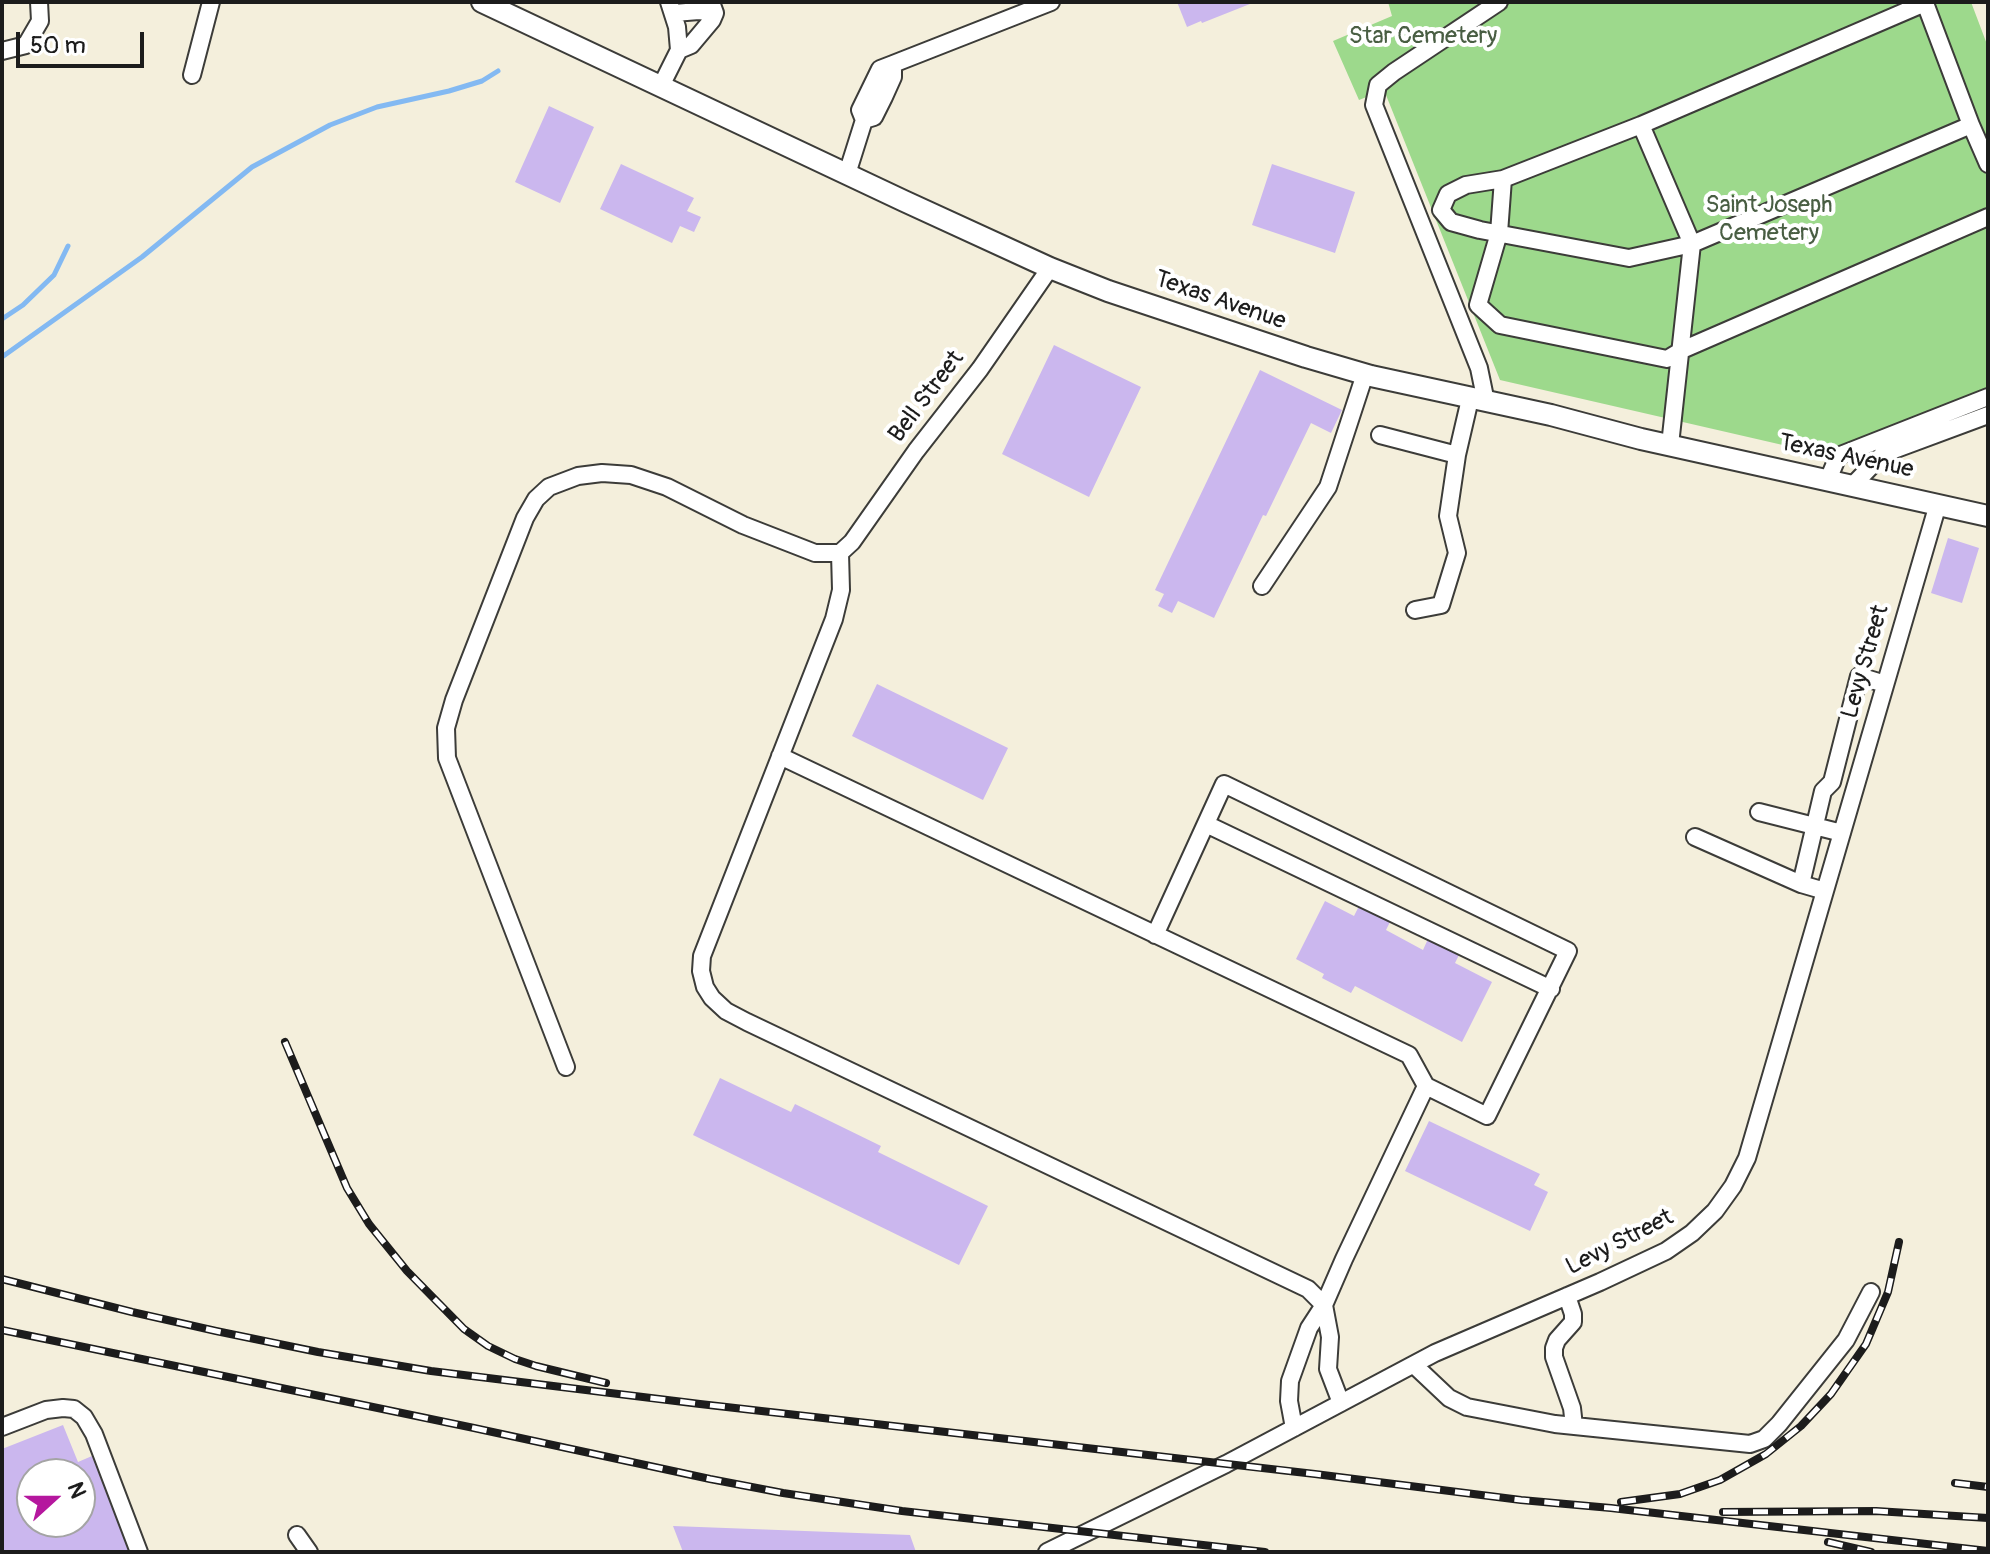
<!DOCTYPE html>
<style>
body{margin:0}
#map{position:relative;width:1990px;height:1554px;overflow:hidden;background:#f4efdc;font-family:Pangolin,sans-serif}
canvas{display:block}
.frame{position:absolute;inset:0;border:4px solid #1c1c1c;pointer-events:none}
.north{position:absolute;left:16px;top:1458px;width:80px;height:80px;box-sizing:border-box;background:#fff;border:2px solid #a4a4a4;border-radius:50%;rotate:69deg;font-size:22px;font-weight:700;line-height:32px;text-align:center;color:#1c1c1c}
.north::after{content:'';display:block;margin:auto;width:28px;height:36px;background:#b5179e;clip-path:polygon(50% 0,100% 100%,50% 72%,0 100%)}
.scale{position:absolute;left:16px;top:32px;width:128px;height:36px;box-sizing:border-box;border:4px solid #1c1c1c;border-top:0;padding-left:10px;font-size:24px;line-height:28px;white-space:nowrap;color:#1c1c1c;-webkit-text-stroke:6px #fff;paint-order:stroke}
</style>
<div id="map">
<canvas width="1990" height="1554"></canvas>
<div class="frame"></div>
<div class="north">N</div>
<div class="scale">50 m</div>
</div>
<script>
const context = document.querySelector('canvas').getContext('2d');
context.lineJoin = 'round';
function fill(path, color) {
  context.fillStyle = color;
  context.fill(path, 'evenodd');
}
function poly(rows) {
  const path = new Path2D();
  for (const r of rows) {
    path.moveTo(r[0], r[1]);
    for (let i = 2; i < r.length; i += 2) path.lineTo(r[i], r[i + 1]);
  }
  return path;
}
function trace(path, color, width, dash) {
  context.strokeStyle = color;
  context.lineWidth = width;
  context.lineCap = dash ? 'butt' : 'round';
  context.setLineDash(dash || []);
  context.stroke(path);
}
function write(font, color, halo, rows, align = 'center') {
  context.font = font + ' Pangolin,sans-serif';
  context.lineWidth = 8;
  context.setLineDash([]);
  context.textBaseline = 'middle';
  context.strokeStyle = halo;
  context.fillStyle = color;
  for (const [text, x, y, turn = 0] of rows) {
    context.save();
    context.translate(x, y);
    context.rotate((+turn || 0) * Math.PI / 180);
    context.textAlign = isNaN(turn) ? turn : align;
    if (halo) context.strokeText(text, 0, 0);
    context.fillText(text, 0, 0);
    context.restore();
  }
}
fill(poly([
 [1388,2,1971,2,1988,47,1988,406,1848,460,1500,380,1384,90,1359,100,1333,41,1392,16]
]), '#9dd98c');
trace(poly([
 [2,319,23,305,54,275,68,246],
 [2,357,142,257,252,167,330,125,377,107,449,91,482,81,498,71]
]), '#83b9f2', 5);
fill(poly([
 [1177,2,1255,2,1202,23,1201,21,1187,27],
 [549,106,594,127,560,203,515,182],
 [621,164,694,198,687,211,701,217,694,232,680,226,672,243,600,209],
 [1272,164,1355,192,1335,253,1252,225],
 [1054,345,1141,387,1089,497,1002,454],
 [1260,370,1342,410,1331,433,1311,423,1266,516,1263,515,1214,618,1178,601,1172,613,1158,606,1164,594,1155,590],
 [1948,538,1979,548,1962,603,1931,593],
 [877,684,1008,748,983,800,852,736],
 [1325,901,1354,916,1359,906,1390,922,1386,930,1423,950,1428,939,1459,955,1455,963,1492,982,1462,1042,1355,986,1351,993,1322,978,1324,974,1296,959],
 [720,1078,791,1112,795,1104,881,1146,878,1152,988,1206,959,1265,693,1135],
 [1429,1121,1540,1174,1534,1185,1548,1192,1530,1231,1405,1171],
 [63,1425,78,1462,92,1456,129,1552,2,1552,2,1449],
 [32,1474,80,1474,80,1522,32,1522],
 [673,1526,910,1535,916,1552,683,1552]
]), '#cbb7ee');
const minor = poly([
 [674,13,699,11,715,13],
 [679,50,691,45,712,20,715,13,711,2],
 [2,51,26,45,40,21,39,2],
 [893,64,1051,2],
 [192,75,211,2],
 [661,86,679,50,677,27,669,2],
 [1641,125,1692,244,1670,445],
 [1988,164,1971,125,1925,3,1641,125,1503,179,1499,233,1478,305,1500,325,1667,359,1682,350,1988,217],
 [847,174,864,120,860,110,880,69,893,64,893,77,884,97,874,117,864,120],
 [1503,179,1466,185,1448,194,1441,210,1451,222,1480,230,1629,258,1692,244,1971,125],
 [1486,402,1479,368,1374,105,1378,85,1394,72,1499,2],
 [1380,435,1457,455,1470,399],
 [1828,480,1838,456,1988,397],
 [1853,485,1883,454,1988,415],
 [840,553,852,542,916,451,980,369,1050,268],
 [1262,586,1328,487,1365,374],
 [1415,610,1441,605,1457,553,1448,516,1457,455],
 [780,756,1409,1055,1426,1086,1344,1259,1324,1305,1308,1289,747,1022,726,1011,712,998,705,987,701,971,702,956,834,619,841,590,840,553],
 [1759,812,1842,833],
 [1206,824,1551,989],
 [1695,837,1801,884],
 [1825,891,1801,884,1823,791,1832,782,1859,676,1885,684],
 [1155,935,1224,784,1568,951,1487,1116,1426,1086],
 [566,1067,447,758,446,728,454,700,525,518,536,499,549,487,578,476,602,473,631,475,667,487,743,525,815,553,840,553],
 [1567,1296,1573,1314,1573,1322,1557,1340,1554,1348,1554,1357,1572,1408,1574,1426],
 [1414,1365,1449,1398,1467,1407,1555,1424,1750,1444,1764,1439,1779,1424,1846,1340,1871,1292],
 [2,1427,46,1410,63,1408,74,1409,84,1417,94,1434,139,1552],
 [1294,1428,1289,1401,1290,1381,1309,1328,1324,1305,1330,1337,1328,1369,1341,1403],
 [297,1535,309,1552],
 [1047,1552,1226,1464,1435,1353,1600,1282,1666,1251,1692,1233,1715,1211,1733,1186,1747,1158,1938,504]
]);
const major = poly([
 [482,2,904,201,1050,268,1108,291,1306,357,1371,376,1551,415,1641,439,1988,516]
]);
trace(minor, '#3c3c39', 20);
trace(major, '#3c3c39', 24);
trace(minor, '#fff', 16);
trace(major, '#fff', 20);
const rail = poly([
 [285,1042,347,1188,369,1224,407,1271,464,1329,488,1346,515,1359,536,1366,606,1383],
 [2,1279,132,1312,216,1331,318,1352,431,1371,700,1404,1315,1474,1521,1500,1611,1508,1988,1551],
 [2,1330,474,1428,710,1479,783,1493,902,1511,1265,1552],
 [1955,1483,1988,1487],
 [1621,1502,1680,1494,1720,1480,1766,1454,1801,1426,1831,1394,1866,1344,1888,1292,1899,1242],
 [1723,1512,1876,1511,1988,1518],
 [1828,1542,1871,1552]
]);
trace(rail, '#1c1c1c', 8);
trace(rail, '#fff', 5, [15]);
write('24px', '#495e43', '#fff', [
 ["Star Cemetery",1423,37],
 ["Saint Joseph",1769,206],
 ["Cemetery",1769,234]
]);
write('24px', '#1c1c1c', '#fff', [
 ["Texas Avenue",1220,301,19],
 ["Bell Street",927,397,-53],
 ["Texas Avenue",1846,457,12],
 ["Levy Street",1866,662,-74],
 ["Levy Street",1620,1243,-27]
]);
</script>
